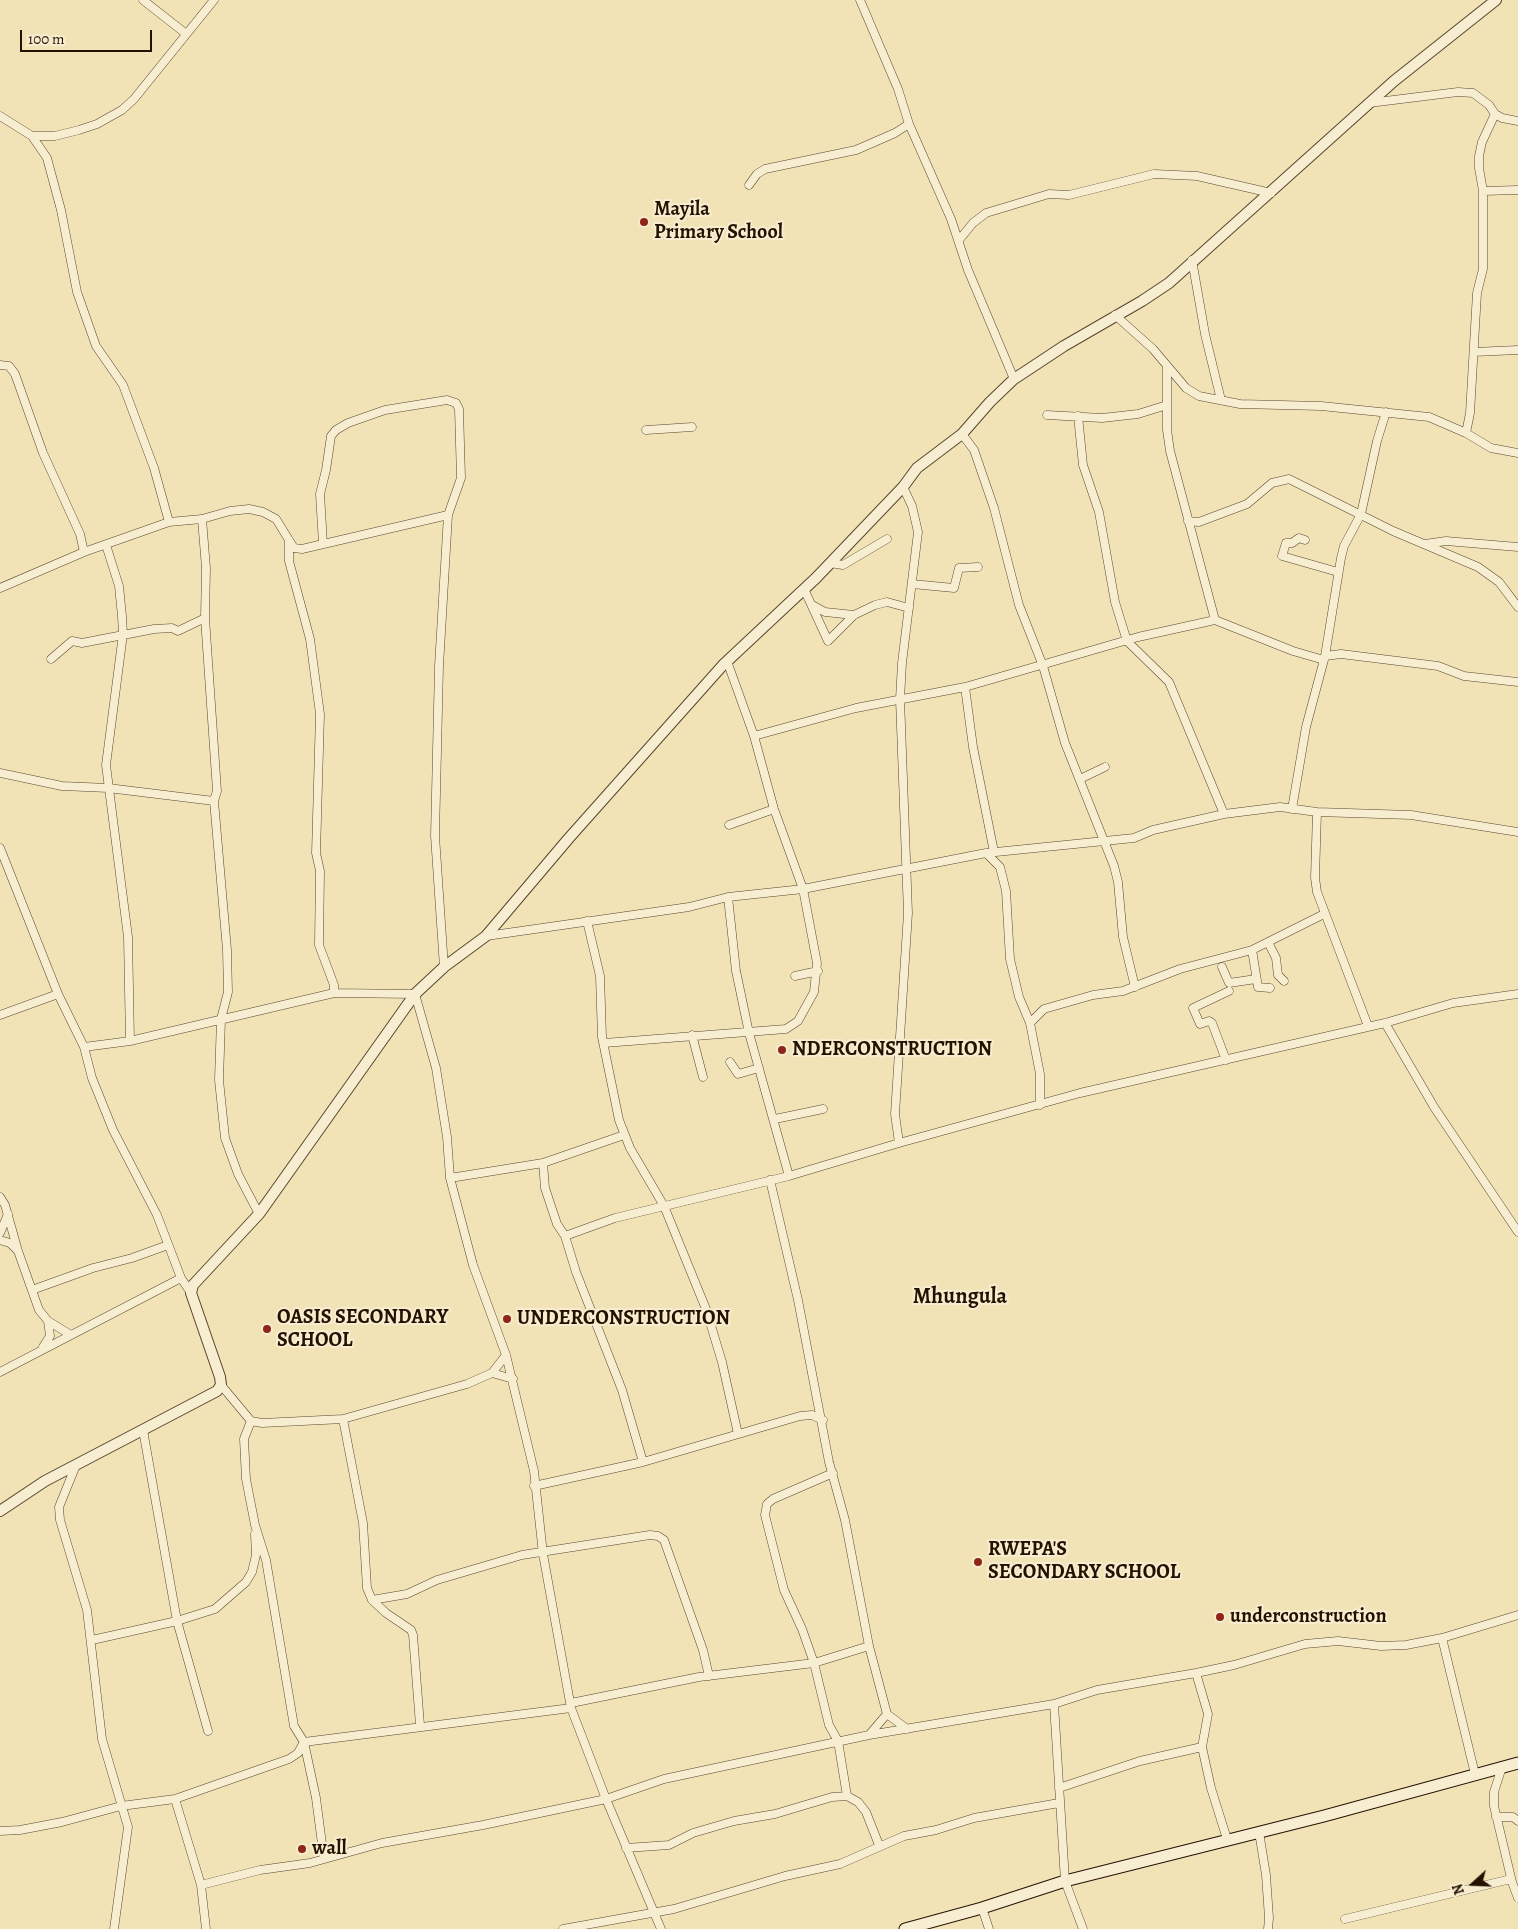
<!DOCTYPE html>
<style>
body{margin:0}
#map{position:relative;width:1518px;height:1929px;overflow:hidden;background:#f2e3b7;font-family:Alegreya,serif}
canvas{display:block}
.north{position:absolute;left:1448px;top:1859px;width:50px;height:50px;-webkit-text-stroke:4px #f7edd0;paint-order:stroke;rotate:250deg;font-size:14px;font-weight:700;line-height:20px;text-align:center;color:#251100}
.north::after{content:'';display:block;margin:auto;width:18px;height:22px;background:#251100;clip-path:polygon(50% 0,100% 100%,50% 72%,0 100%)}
.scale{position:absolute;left:20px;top:30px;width:132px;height:22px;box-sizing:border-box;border:2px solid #251100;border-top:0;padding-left:6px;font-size:15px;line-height:18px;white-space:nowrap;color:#251100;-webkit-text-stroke:4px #f7edd0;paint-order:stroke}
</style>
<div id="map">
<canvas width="1518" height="1929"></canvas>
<div class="north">N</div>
<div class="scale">100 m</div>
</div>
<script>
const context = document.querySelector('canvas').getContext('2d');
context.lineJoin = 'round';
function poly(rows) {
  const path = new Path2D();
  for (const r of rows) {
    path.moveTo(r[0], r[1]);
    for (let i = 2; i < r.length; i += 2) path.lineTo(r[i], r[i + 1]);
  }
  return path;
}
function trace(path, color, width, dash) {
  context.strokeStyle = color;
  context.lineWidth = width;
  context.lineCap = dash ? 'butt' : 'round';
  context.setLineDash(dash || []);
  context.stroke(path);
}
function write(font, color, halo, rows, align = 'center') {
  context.font = font + ' Alegreya,serif';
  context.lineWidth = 4;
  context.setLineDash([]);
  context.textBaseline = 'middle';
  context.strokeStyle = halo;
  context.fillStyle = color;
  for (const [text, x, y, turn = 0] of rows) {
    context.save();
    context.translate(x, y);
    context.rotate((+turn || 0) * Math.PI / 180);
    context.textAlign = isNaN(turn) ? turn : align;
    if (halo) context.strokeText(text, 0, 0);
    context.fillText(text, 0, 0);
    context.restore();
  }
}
const minor = poly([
 [143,0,185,33],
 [860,0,898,89,909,124,951,219,968,270,1014,379],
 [1369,103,1458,92,1473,93,1489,105,1495,114,1502,118,1518,121],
 [0,116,32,136,47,158,61,210,77,292,96,346,123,385,154,468,169,522],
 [32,136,55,136,79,130,97,124,122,110,134,99,214,0],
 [749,185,757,174,765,169,856,150,895,133,909,124],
 [1483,191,1518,190],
 [959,240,973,223,986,213,1049,194,1069,195,1154,174,1197,176,1271,193],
 [1192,260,1205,334,1221,400],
 [1115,315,1153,349,1186,388,1199,396,1240,404,1321,406,1429,417,1466,433,1491,448,1518,453],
 [1474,352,1518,350],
 [0,365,9,366,15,374,43,453,80,534,84,552],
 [1167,366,1167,430,1170,451,1215,620],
 [1047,415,1102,418,1138,414,1167,405],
 [1078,416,1083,465,1099,512,1115,602,1127,641,1169,682,1224,814],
 [646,430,692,427],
 [1466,433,1470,413,1477,293,1483,269,1483,191,1479,168,1479,156,1482,142,1495,114],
 [962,434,974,450,994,508,1019,605,1043,666,1065,743,1114,866,1118,882,1123,937,1135,987],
 [202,519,206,568,205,618,217,791,214,801,227,950,228,992,221,1019,219,1080,225,1138,238,1174,259,1214],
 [1188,521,1199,522,1247,504,1272,483,1289,479,1393,531,1478,567,1499,582,1518,607],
 [289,540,289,561,310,639,320,714,316,853,320,871,319,945,334,985,334,993],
 [1305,540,1299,538,1292,543,1286,543,1282,556,1338,572],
 [323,544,320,494,326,470,331,436,336,430,348,423,385,410,447,400,456,403,459,409,461,478,448,515,439,666,435,836,444,967],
 [1425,544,1446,541,1518,547],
 [106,545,119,586,122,616,123,634,106,765,128,937,130,1041],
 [830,563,843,565,887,539],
 [912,584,954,588,959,568,978,567],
 [0,588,84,552,169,522,202,519,230,511,249,509,263,512,276,519,294,548,302,549,448,515],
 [804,589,828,641,854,615,875,605,887,602,909,608],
 [812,605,825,612,854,615],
 [1325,656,1341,654,1438,666,1464,676,1518,682],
 [51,659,72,641,82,643,154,629,172,628,178,631,205,618],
 [965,687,973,747,994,852],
 [754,736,856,708,965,687,1138,637,1215,620,1293,651,1324,660],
 [0,773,62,786,108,788,214,801],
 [1080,779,1105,767],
 [1292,809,1306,727,1325,656,1341,558,1344,546,1361,514,1377,441,1386,412],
 [1317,812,1315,878,1317,892,1368,1026],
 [729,825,774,809],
 [0,848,58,994,84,1047,92,1078,113,1130,157,1215,181,1278,191,1293],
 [986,853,1000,867,1006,891,1010,959,1019,997,1030,1023,1040,1074,1040,1105],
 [728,897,736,971,749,1033,789,1176],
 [587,921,600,976,602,1037,619,1120,630,1148,664,1206,706,1309,722,1362,738,1434],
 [486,936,689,907,728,897,803,889,986,853,1134,838,1153,830,1224,814,1280,807,1317,812,1411,815,1518,832],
 [1268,942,1276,958,1278,975,1284,981],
 [1252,950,1258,987,1270,988],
 [1222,967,1229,983,1256,979],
 [795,976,818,971],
 [0,1015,58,994],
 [1030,1023,1044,1009,1093,995,1123,991,1180,969,1252,950,1324,914],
 [1385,1023,1434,1107,1518,1232],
 [692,1035,703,1077],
 [604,1043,786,1029,798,1021,814,992,817,963,803,889,774,809,754,736,727,661],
 [84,1047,130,1041,334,993,415,994,436,1068,447,1137,450,1178,473,1265,506,1355,534,1471,543,1554,571,1708,606,1799,661,1929],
 [1226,1060,1212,1023,1209,1021,1200,1024,1193,1008,1229,991],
 [730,1062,738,1074,759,1068],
 [775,1119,823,1109],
 [899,1143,895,1114,908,913,900,699,902,663,918,532,912,506,903,487],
 [543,1163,545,1188,557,1224,565,1236,576,1272,622,1390,643,1462],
 [450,1178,543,1163,624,1135],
 [770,1180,798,1300,829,1462,845,1520,869,1646,887,1714,907,1729],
 [0,1197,5,1205,18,1251,39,1310,48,1321,71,1335],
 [0,1233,8,1214],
 [565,1236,615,1218,789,1176,899,1143,1080,1093,1385,1023,1453,1003,1518,994],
 [0,1240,10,1243,17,1250],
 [32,1290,93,1268,132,1258,168,1245],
 [43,1347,50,1336,48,1321],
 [0,1372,181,1278],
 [492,1373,513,1379],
 [221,1385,251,1421,262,1423,343,1419,467,1384,492,1373,506,1355],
 [343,1419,363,1523,367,1588,372,1600,386,1613,411,1630,413,1635,420,1725],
 [251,1421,244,1439,246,1479,255,1525,266,1560,294,1726,304,1742,571,1708],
 [143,1430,177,1621,208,1731],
 [76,1465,59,1507,60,1520,87,1610,102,1739,128,1827,114,1929],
 [833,1473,773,1499,767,1504,765,1515,784,1590,802,1629,814,1663,829,1725,838,1741,847,1796],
 [534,1486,643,1462,800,1416,812,1415,823,1420],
 [372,1600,407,1594,437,1580,522,1555,650,1535,658,1536,664,1540,703,1650,709,1676],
 [1442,1638,1475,1774],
 [92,1640,177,1621,215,1609,246,1582,252,1572,256,1555,255,1534],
 [1196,1673,1208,1714,1202,1747,1211,1788,1227,1839],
 [571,1703,699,1677,814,1663,869,1646],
 [1054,1704,1065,1881,1083,1929],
 [869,1735,887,1714],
 [304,1742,316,1798,324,1859],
 [1502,1767,1494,1792,1494,1806,1512,1882,1518,1898],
 [1059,1788,1140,1761,1202,1747],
 [175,1799,201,1885,206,1929],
 [1496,1817,1513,1817,1518,1821],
 [0,1831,20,1830,62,1822,121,1806,175,1799,289,1759,298,1753,304,1742],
 [1259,1832,1266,1875,1269,1918,1268,1929],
 [626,1848,669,1845,693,1833,734,1821,775,1814,832,1797,847,1796,858,1802,866,1812,879,1845],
 [201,1885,260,1870,310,1863,382,1843,483,1825,606,1799,664,1779,869,1735,1054,1704,1097,1690,1196,1673,1234,1665,1305,1644,1338,1641,1381,1646,1406,1645,1442,1638,1518,1615],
 [982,1908,989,1929],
 [1345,1919,1511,1879],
 [563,1929,674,1909,785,1876,840,1864,904,1836,936,1830,974,1818,1059,1803]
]);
const tertiary = poly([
 [0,1511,45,1481,217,1391,221,1385,220,1377,191,1293,193,1285,259,1214,415,994,444,967,486,936,569,838,723,665,816,578,903,487,917,468,962,434,990,402,1014,379,1064,346,1142,301,1169,283,1394,81,1496,0]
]);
const secondary = poly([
 [905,1929,982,1908,1065,1881,1324,1816,1518,1763]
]);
trace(minor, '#58462e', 9);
trace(tertiary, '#58462e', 12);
trace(secondary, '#251100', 13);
trace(minor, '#f7edd0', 8);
trace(tertiary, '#f7edd0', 10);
trace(secondary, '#f7edd0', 11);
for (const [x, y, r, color] of [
 [644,222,5,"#8f2418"],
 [782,1050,5,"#8f2418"],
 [507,1319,5,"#8f2418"],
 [267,1329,5,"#8f2418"],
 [978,1562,5,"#8f2418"],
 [1220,1617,5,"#8f2418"],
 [302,1849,5,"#8f2418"]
]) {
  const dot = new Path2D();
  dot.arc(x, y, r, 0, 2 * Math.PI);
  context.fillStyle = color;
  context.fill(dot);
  trace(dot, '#f7edd0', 2);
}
write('bold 20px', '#251100', '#f7edd0', [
 ["Mayila",654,210],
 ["Primary School",654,233],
 ["NDERCONSTRUCTION",792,1050],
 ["OASIS SECONDARY",277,1318],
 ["SCHOOL",277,1341],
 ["UNDERCONSTRUCTION",517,1319],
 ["RWEPA'S",988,1550],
 ["SECONDARY SCHOOL",988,1573],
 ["underconstruction",1230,1617],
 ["wall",312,1849]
], 'left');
write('bold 22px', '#251100', '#f7edd0', [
 ["Mhungula",960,1298]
]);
</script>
